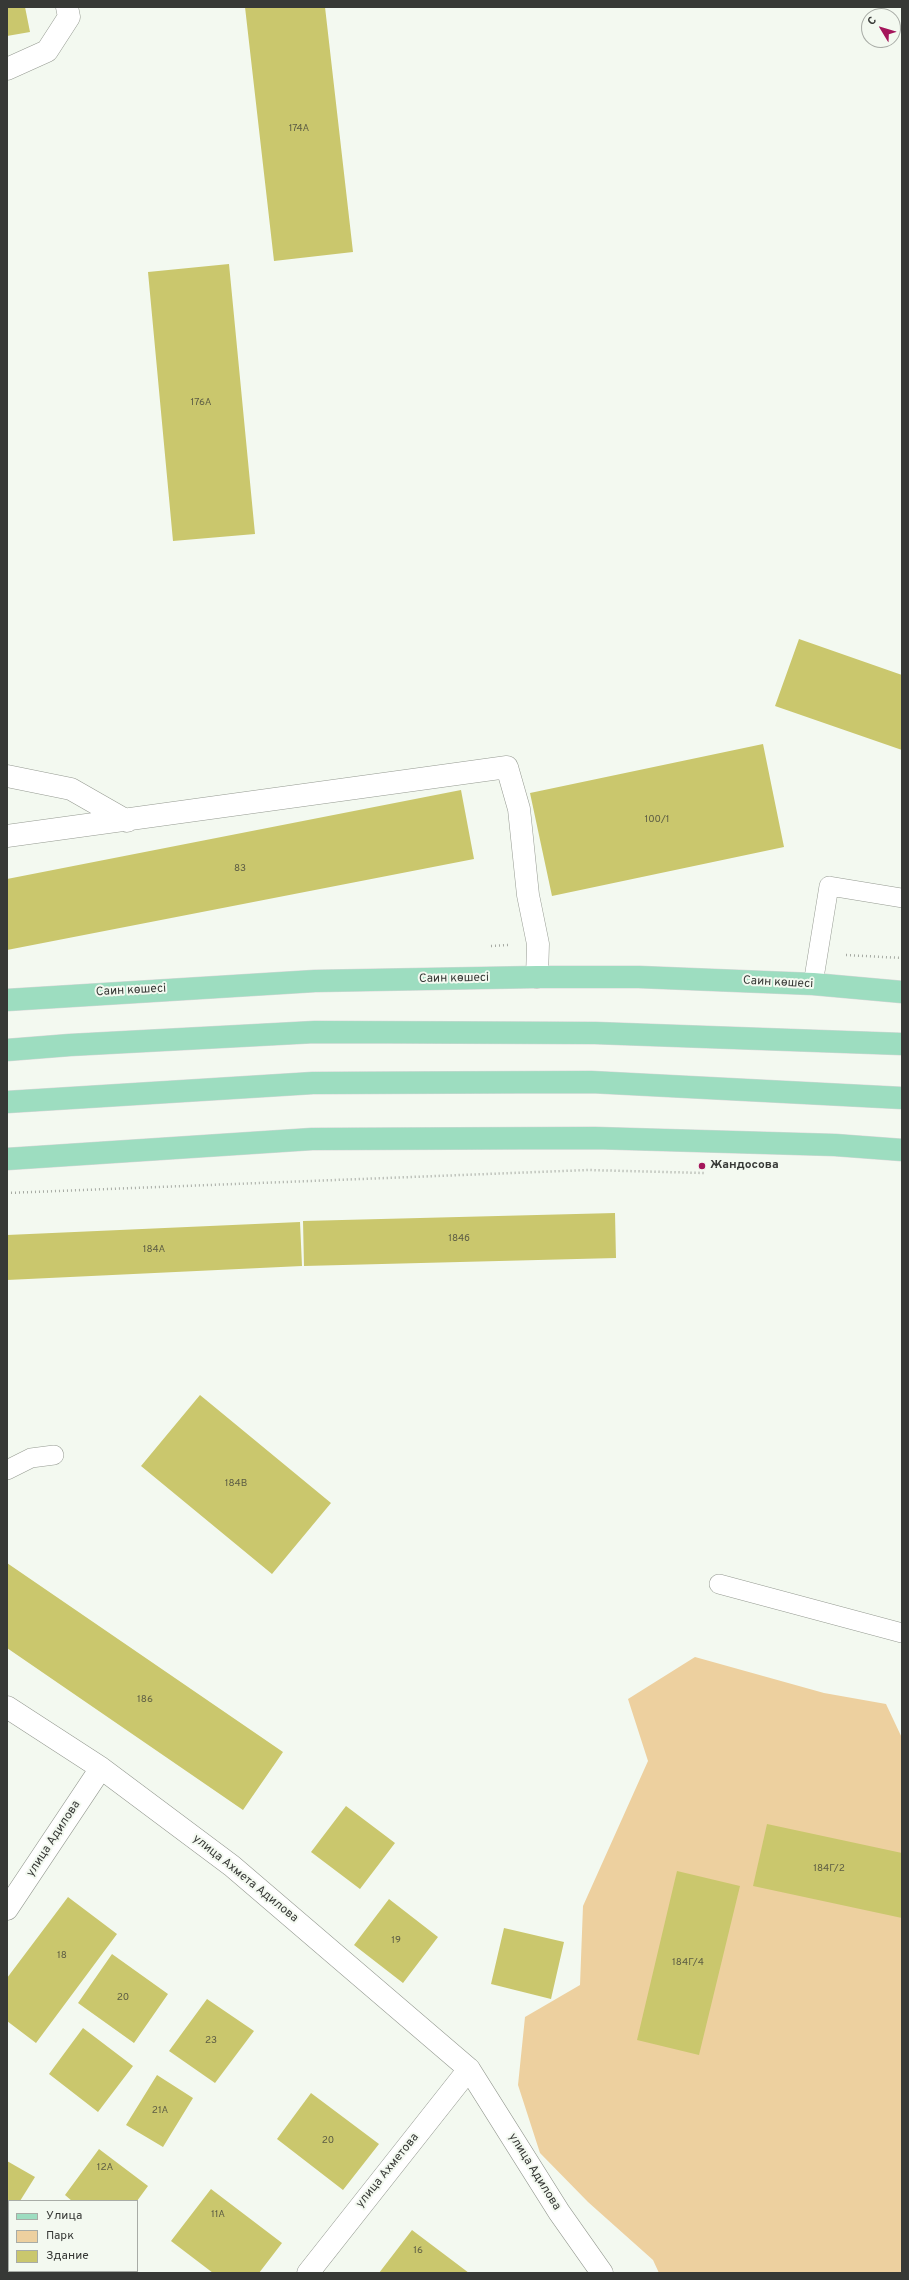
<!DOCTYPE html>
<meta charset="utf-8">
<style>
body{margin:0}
#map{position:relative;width:909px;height:2280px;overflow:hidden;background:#f3f9f0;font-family:Overpass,sans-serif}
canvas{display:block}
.frame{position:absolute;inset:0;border:8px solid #373936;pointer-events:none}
.legend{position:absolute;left:8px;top:2200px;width:130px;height:72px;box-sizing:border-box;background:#f3f9f0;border:1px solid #a8aca6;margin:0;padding:5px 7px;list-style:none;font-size:12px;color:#373936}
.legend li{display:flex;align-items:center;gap:8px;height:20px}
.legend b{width:20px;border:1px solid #a8aca6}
.north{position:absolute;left:861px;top:8px;width:40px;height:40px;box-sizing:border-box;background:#f3f9f0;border:1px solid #a8aca6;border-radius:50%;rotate:308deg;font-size:11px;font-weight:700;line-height:16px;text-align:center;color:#373936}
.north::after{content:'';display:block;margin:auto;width:14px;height:18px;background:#a4165b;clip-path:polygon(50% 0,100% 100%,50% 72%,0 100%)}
</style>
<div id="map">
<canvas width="909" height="2280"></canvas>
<div class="frame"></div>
<ul class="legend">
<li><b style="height:5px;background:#9dddc0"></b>Улица</li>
<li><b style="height:11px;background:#edd09f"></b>Парк</li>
<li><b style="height:11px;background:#cac76d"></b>Здание</li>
</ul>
<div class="north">С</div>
</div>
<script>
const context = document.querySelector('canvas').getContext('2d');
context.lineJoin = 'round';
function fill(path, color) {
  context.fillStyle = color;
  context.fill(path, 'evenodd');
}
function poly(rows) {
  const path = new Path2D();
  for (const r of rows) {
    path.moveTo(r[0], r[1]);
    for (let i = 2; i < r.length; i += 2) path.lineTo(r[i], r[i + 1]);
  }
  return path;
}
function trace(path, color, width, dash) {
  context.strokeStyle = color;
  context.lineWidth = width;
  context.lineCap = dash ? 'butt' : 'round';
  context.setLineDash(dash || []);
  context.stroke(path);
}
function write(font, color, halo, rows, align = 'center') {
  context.font = font + ' Overpass,sans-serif';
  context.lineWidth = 4;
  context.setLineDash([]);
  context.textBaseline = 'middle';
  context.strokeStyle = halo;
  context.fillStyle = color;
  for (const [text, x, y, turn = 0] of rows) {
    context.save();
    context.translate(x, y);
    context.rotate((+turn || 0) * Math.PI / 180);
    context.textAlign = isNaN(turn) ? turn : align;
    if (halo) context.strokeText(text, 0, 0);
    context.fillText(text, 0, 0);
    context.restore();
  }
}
fill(poly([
 [695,1657,824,1693,886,1704,902,1738,902,2273,659,2273,653,2260,588,2202,540,2153,518,2085,525,2017,580,1985,583,1906,648,1761,628,1699]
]), '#edd09f');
fill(poly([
 [7,7,25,7,30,32,7,36],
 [245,7,325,7,353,252,274,261],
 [229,264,255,534,173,541,148,272],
 [799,639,902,675,902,750,775,706],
 [763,744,784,847,552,896,530,793],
 [461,790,474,859,7,950,7,879],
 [615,1213,616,1258,304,1266,303,1221],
 [300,1222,302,1266,7,1280,7,1235],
 [200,1395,331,1503,272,1574,141,1466],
 [7,1563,283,1752,243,1810,7,1648],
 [346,1806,395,1843,360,1889,311,1852],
 [767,1824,902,1853,902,1918,753,1886],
 [677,1871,740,1886,699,2055,637,2040],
 [68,1897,117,1934,36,2043,7,2021,7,1978],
 [389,1899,438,1937,403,1983,354,1945],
 [504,1928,564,1942,551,1999,491,1984],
 [112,1954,168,1994,134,2043,78,2003],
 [207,1999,254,2031,215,2083,169,2051],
 [83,2028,133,2066,98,2112,49,2074],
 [157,2075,193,2098,163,2147,126,2125],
 [311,2093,379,2144,343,2190,277,2139],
 [99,2149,148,2186,137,2201,72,2201,65,2195],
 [7,2161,35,2177,20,2201,9,2201,9,2220,7,2223],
 [211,2189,282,2243,259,2273,213,2273,171,2241],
 [412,2230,469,2273,379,2273]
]), '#cac76d');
const lane = poly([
 [813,984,829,886,902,898],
 [7,1470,31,1458,54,1455],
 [719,1584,902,1633]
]);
const street = poly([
 [7,69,47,51,69,17,67,7],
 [7,776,71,789,127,821],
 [7,836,507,767,519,809,528,895,538,944,537,977],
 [7,1707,101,1768,232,1866,469,2069,559,2212,602,2273],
 [7,1909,101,1768],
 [308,2273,469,2069]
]);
const primary = poly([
 [7,1000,315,981,537,977,639,977,813,984,902,992],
 [7,1050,70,1045,315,1032,595,1033,902,1044],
 [7,1102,313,1083,591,1082,902,1098],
 [7,1159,312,1139,595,1138,835,1145,902,1150]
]);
trace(lane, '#959a91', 20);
trace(street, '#959a91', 23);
trace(primary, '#d7d7d7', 23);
trace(poly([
 [491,946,508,945],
 [846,955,902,958],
 [7,1193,588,1170,704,1173]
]), '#a6aaa3', 2.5, [1, 3]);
trace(lane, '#fff', 19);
trace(street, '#fff', 22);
trace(primary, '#9dddc0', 22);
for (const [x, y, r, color] of [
 [702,1166,4,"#a4165b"]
]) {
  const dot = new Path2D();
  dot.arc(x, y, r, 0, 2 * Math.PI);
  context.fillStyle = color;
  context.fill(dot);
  trace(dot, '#f3f9f0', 1.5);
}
write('10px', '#5c5c44', null, [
 ["174А",299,129],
 ["176А",201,403],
 ["100/1",657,820],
 ["83",240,869],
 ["184б",459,1239],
 ["184А",154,1250],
 ["184В",236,1484],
 ["186",145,1700],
 ["184Г/2",829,1869],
 ["19",396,1941],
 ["18",62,1956],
 ["184Г/4",688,1963],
 ["20",123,1998],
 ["23",211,2041],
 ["21А",160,2111],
 ["20",328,2141],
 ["12А",105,2168],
 ["11А",218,2215],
 ["16",418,2251]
]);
write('12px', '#373936', '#f3f9f0', [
 ["Саин көшесі",454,979,-1],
 ["Саин көшесі",778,983,3],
 ["Саин көшесі",131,991,-3],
 ["улица Адилова",54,1839,-57],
 ["улица Ахмета Адилова",245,1879,39],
 ["улица Ахметова",388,2171,-51],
 ["улица Адилова",534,2172,58]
]);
write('bold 12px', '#373936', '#f3f9f0', [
 ["Жандосова",710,1166]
], 'left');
</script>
